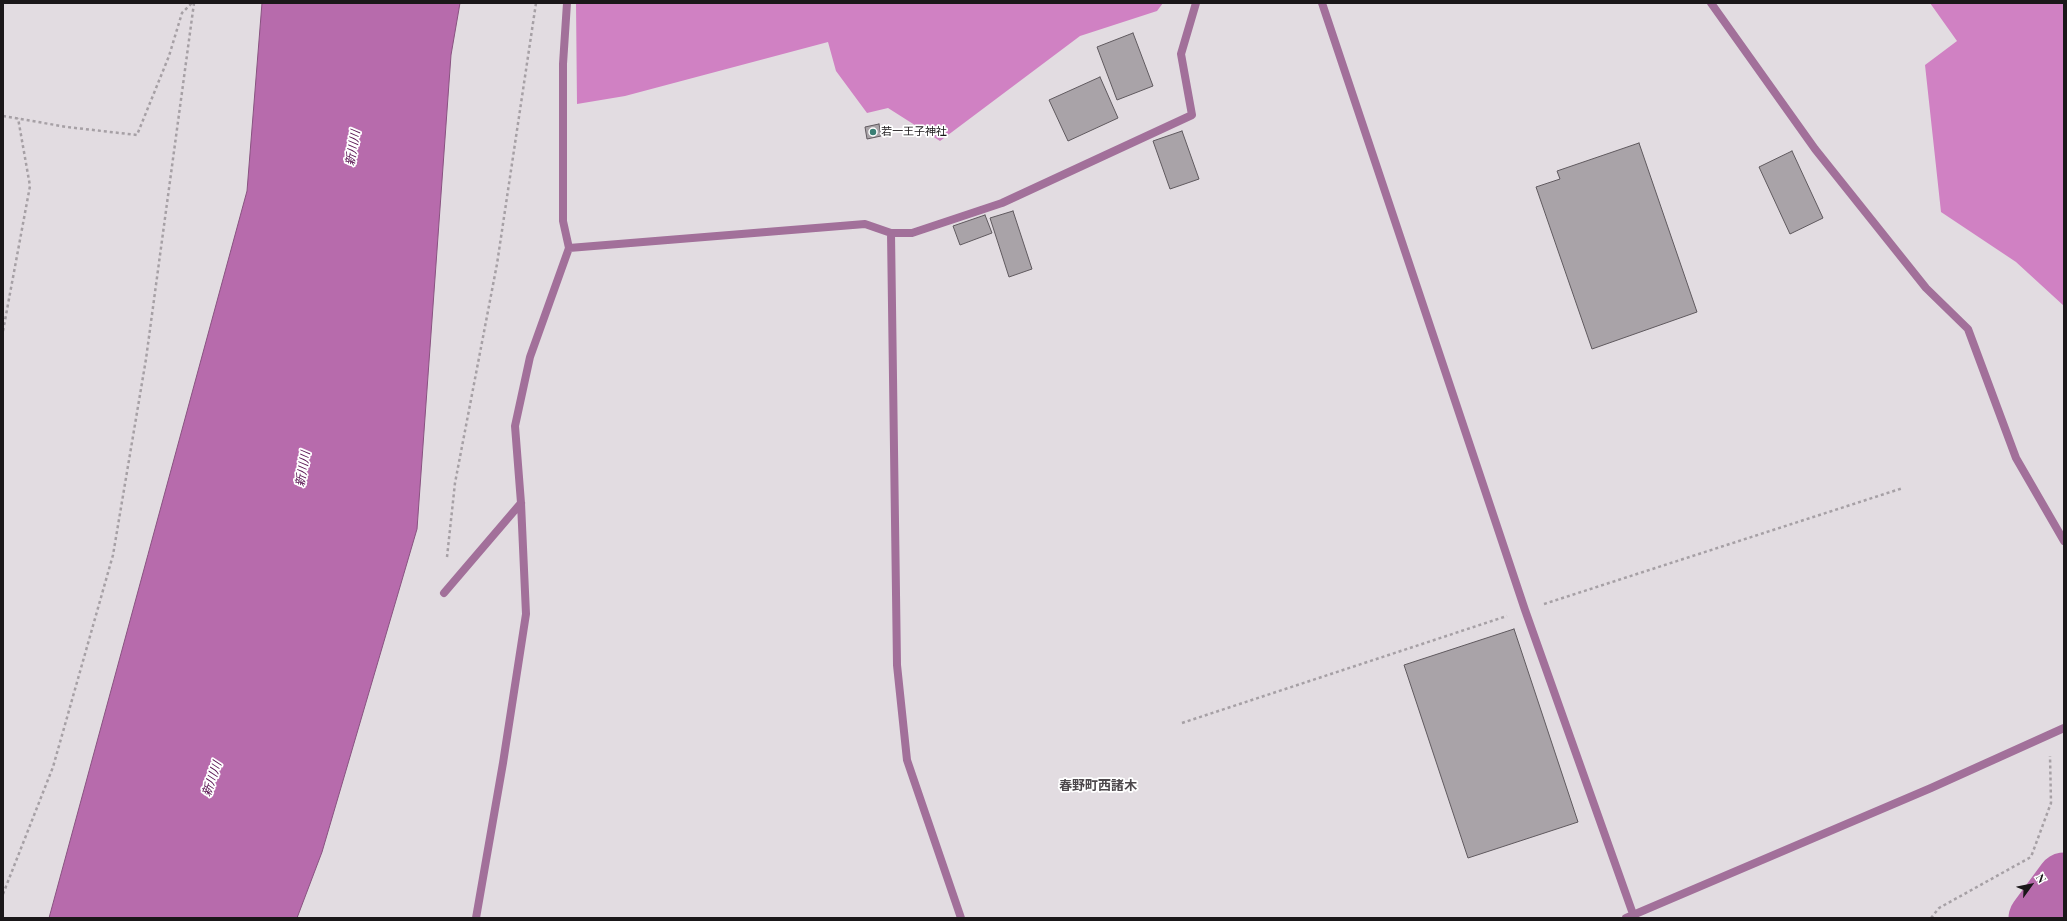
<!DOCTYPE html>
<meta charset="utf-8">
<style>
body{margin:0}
#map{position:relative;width:2067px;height:921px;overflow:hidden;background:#e2dce1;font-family:"Playfair Display",serif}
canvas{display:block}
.frame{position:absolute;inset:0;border:4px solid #1a1719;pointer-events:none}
.north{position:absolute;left:2011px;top:865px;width:40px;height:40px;-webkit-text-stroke:3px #fff;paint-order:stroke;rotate:57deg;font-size:11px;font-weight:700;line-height:16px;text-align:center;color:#1a1719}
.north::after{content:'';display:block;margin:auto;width:14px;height:18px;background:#1a1719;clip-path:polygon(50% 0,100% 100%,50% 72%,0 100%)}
</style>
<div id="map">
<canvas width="2067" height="921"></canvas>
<div class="frame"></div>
<div class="north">N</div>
</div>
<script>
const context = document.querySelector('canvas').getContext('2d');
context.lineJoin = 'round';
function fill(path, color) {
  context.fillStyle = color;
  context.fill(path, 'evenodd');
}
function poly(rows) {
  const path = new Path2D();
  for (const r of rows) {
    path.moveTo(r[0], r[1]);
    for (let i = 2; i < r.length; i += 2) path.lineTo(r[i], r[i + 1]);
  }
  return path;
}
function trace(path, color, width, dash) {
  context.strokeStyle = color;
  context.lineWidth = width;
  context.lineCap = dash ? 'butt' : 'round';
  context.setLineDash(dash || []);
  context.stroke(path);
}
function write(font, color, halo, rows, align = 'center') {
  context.font = font + ' "Playfair Display","Noto Sans JP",serif';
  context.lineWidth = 3.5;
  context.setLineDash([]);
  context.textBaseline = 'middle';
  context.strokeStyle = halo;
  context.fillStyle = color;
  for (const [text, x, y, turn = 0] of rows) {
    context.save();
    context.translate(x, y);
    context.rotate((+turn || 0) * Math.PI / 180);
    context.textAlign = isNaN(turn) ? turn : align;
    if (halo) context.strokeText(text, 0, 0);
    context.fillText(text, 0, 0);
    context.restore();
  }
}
fill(poly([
 [576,3,1163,3,1157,11,1080,36,940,141,888,108,867,113,836,71,828,42,625,96,577,104],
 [1930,3,2064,3,2064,306,2016,262,1941,212,1925,65,1957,41]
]), '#d081c3');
const water = poly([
 [262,3,460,3,451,55,417,529,322,852,297,918,49,918,247,191,262,3]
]);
fill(water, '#b76bac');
trace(water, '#885280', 1);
trace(poly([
 [2036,918,2064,880]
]), '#b76bac', 55);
const building = poly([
 [1133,33,1153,86,1117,100,1097,47,1133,33],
 [1100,77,1118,118,1068,141,1049,100,1100,77],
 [879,124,881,136,867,139,865,127,879,124],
 [1182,131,1199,179,1170,189,1153,141,1182,131],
 [1639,143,1697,312,1592,349,1536,187,1560,179,1557,171,1639,143],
 [1792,151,1823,218,1790,234,1759,167,1792,151],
 [1013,211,1032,269,1009,277,990,218,1013,211],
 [985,215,992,233,960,245,953,226,985,215],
 [1514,629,1578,822,1468,858,1404,665,1514,629]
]);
fill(building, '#a9a3a8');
trace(building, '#5f595e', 1);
trace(poly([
 [3,116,67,127,137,135,169,56,182,13,192,3],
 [3,331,30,186,18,118],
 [447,557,455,483,497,264,536,3],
 [1544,604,1903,488],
 [1182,723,1507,616],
 [3,894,53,767,113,555,146,359,194,3],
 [1931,918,1939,908,2031,857,2051,803,2050,756]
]), '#a6a0a5', 2.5, [3, 3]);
trace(poly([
 [1322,3,1525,610,1633,914],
 [1711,3,1815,149,1926,288,1968,329,2016,458,2064,541],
 [891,233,897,665,907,760,961,918],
 [569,248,865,224,891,233,912,233,1002,203,1192,115,1181,54,1196,3],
 [444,593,521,503],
 [476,918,503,763,526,614,521,503,515,426,530,357,569,248,563,221,563,64,567,3],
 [1626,918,1931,788,2064,728]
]), '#a2709a', 8);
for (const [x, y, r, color] of [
 [873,132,4,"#3a7f75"]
]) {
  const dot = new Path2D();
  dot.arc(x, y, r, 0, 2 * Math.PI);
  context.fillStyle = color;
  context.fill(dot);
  trace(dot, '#fff', 1.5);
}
write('11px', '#1a1719', '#fff', [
 ["若一王子神社",881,132]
], 'left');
write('italic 12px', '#56104f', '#fff', [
 ["新川川",353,148,-81],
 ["新川川",303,469,-81],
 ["新川川",212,779,-71]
]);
write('bold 13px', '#4c474b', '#fff', [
 ["春野町西諸木",1098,786]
]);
</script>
